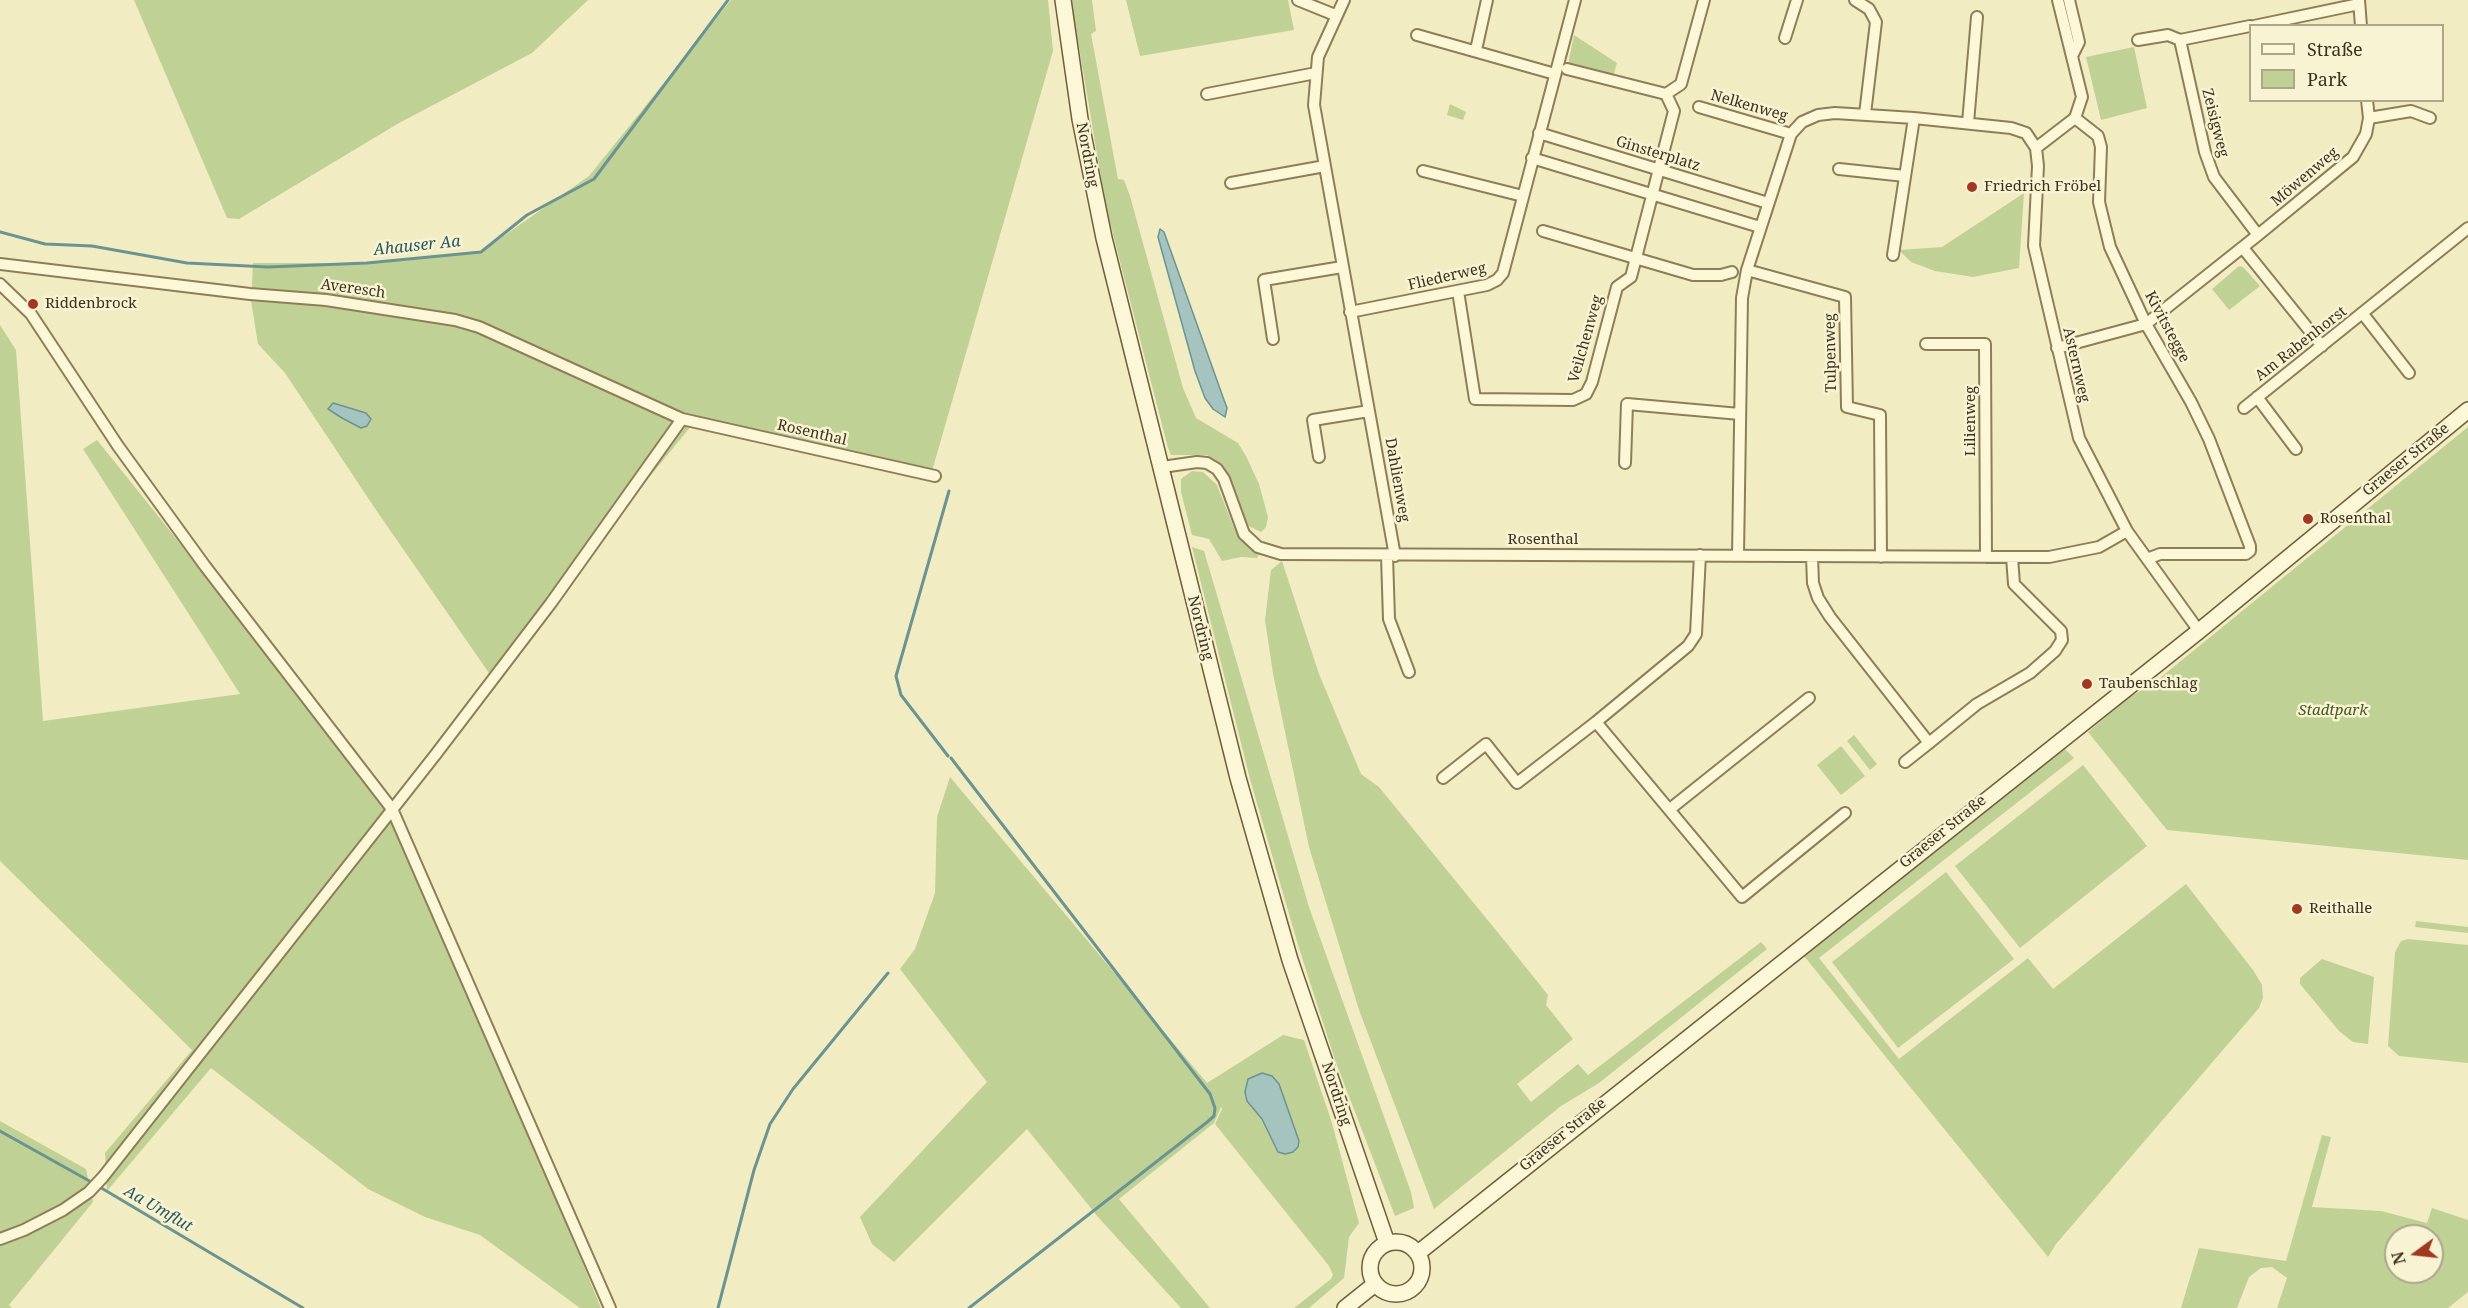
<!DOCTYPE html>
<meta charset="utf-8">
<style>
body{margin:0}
#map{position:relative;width:2468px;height:1308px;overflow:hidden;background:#f2ecc3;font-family:"Noto Serif",serif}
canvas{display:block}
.legend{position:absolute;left:2249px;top:24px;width:195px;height:78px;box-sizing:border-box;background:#f8f4d3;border:2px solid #ada68a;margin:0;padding:8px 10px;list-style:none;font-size:18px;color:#3d321d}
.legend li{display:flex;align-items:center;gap:12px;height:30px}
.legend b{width:30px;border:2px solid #ada68a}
.north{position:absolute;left:2384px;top:1224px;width:60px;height:60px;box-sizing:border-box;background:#f8f4d3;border:2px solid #ada68a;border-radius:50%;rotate:255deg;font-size:16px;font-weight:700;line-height:24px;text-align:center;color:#3d321d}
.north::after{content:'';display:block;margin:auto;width:21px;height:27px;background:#a23722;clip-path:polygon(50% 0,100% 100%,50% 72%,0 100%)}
</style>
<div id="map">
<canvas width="2468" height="1308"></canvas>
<ul class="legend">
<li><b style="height:8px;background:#fcf7d7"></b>Straße</li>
<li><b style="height:16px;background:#c0d196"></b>Park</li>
</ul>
<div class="north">N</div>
</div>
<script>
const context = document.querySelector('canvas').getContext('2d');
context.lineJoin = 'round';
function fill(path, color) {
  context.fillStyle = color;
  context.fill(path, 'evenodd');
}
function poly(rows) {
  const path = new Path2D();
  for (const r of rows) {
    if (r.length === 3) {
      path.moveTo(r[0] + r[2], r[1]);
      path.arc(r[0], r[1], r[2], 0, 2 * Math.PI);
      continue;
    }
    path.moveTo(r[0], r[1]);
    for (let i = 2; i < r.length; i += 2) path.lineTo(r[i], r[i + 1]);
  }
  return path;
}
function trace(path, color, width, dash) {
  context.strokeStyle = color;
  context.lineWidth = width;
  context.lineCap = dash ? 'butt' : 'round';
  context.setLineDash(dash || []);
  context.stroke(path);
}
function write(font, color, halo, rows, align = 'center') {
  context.font = font + ' "Noto Serif",serif';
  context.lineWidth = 5;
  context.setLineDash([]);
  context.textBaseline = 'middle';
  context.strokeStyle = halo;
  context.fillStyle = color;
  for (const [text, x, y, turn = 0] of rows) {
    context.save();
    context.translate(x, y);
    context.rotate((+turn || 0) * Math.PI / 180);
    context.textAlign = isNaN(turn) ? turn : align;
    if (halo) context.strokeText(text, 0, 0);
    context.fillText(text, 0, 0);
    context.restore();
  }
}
fill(poly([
 [134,0,588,0,532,53,399,123,239,219,227,218],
 [731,0,1048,0,1053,51,932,471,692,425,489,673,376,510,285,373,258,344,251,301,253,263,367,263,481,252,589,176],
 [1071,0,1092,0,1096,31,1091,34,1118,179,1124,180,1130,196,1183,388,1196,418,1238,443,1246,456,1259,484,1268,517,1266,527,1261,532,1249,526,1242,516,1230,481,1217,461,1207,455,1171,455,1168,448,1106,207],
 [1126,0,1288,0,1294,30,1140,56],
 [1574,35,1617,63,1612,80,1567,69],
 [2134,47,2147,108,2101,120,2086,57],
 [1450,104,1466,112,1463,120,1447,115],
 [2024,193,2019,268,1973,277,1935,271,1911,262,1899,250,1942,247],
 [2239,266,2243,267,2260,286,2229,310,2212,289],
 [0,325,16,350,43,721,240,694,83,449,97,440,396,812,601,1308,580,1308,480,1235,425,1217,368,1189,211,1068,107,1191,105,1153,192,1050,0,861],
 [2468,427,2468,860,2167,830,2088,732,2127,699,2155,682],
 [1192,471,1203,472,1217,485,1234,528,1247,546,1260,553,1257,558,1241,557,1222,561,1209,539,1192,535,1181,492,1181,479],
 [1192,547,1204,551,1309,907,1411,1192,1414,1208,1395,1216,1335,1060,1298,945,1250,779],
 [1282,561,1319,674,1361,774,1379,787,1508,945,1548,995,1546,1005,1573,1039,1517,1084,1531,1102,1578,1064,1588,1075,1761,942,1767,949,1599,1083,1561,1106,1434,1209,1359,1010,1309,847,1273,674,1265,620,1271,570],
 [1854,735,1877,764,1870,770,1847,741],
 [1841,746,1865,776,1841,795,1817,765],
 [2065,749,2074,758,1819,958,1899,1059,2028,958,2053,989,2186,884,2253,970,2262,985,2263,998,2259,1008,2056,1244,2048,1257,1804,956],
 [2083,765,2147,846,2020,948,1955,866],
 [950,777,1207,1083,1283,1035,1304,1040,1332,1123,1359,1223,1349,1237,1344,1278,1309,1308,1294,1308,1331,1279,1333,1275,1329,1266,1215,1124,1222,1109,1221,1107,1214,1123,1119,1199,1210,1308,1181,1308,1098,1217,1027,1129,894,1262,872,1244,860,1217,987,1082,900,969,915,949,935,893,937,817],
 [1946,872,2014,959,1898,1048,1832,962],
 [2416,921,2468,927,2468,933,2415,927],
 [2408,939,2468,945,2468,1063,2399,1056,2388,1046,2395,952,2401,941],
 [2322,959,2374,977,2368,1044,2353,1042,2339,1031,2300,984,2300,978],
 [0,1121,86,1169,93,1202,9,1305,12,1308,0,1308],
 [2322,1135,2331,1137,2312,1207,2381,1211,2427,1223,2432,1208,2468,1220,2468,1292,2448,1308,2277,1308,2287,1278,2272,1267,2261,1268,2249,1277,2237,1308,2181,1308,2199,1248,2286,1261],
 [2396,1236,2432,1236,2432,1272,2396,1272]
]), '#c0d196');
const water = poly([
 [1160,229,1164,232,1224,400,1227,408,1225,417,1213,409,1205,398,1195,371,1158,237,1160,229],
 [333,403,366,413,371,419,367,426,361,428,342,418,328,409,333,403],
 [1262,1073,1272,1076,1279,1084,1299,1141,1298,1147,1293,1152,1285,1154,1278,1152,1262,1119,1247,1101,1245,1092,1248,1079,1262,1073]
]);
fill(water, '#a5c4c0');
trace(water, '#6b9491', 1.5);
trace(poly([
 [0,232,45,244,92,246,187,263,268,267,367,263,481,252,527,215,594,179,728,0],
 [948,756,901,695,896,676,949,491],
 [951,758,1210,1094,1215,1108,1214,1116,1206,1123,969,1308],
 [0,1131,93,1183],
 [98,1186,303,1308],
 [718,1308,754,1170,770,1124,793,1089,888,973]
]), '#6b9491', 3);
const minor = poly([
 [1298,0,1335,15],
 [1344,0,1318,57,1314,105,1395,556],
 [1855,0,1869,9,1876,22,1865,114],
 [2069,0,2079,42,2073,54],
 [2359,0,2361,26],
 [2254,26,2359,4],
 [1417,35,1555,74],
 [1785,38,1797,0],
 [2138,40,2168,35,2180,40,2250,26],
 [2180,40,2205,152,2214,177,2258,235],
 [1476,50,1487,0],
 [1567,69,1666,94],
 [1207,94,1316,73],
 [1666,94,1681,84,1704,0],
 [1699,107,1791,134],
 [2075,118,2098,136,2101,147,2099,202,2110,247,2146,324,2191,402,2209,439,2250,546,2250,551,2246,554,2160,554,2147,559],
 [2369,118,2411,111,2430,118],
 [1968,123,1977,17],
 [1539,133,1768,203],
 [2036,148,2075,118,2082,97,2058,0],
 [1532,158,1760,227],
 [1839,169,1905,176],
 [1423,171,1523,196],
 [1231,183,1325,166],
 [1543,231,1693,275,1721,275,1732,272],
 [2243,248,2322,346],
 [1893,255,1914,118],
 [0,264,250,294,326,300,455,320,479,327,682,419,935,476],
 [1747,270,1845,297,1847,407,1880,415,1881,557],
 [0,284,31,314,118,446,205,566,392,809,610,1308],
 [1458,291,1475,399,1573,400,1586,394,1592,382,1617,287,1631,277,1674,111,1666,94],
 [1350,312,1487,285,1497,280,1503,273,1575,0],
 [2363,314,2409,373],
 [1273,339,1264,280,1342,267],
 [1926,344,1985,344,1986,557],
 [2057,348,2146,324,2258,235,2353,157,2366,134,2369,118,2367,100],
 [2257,397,2296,449],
 [2244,408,2468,228],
 [1319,457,1313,420,1369,411],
 [1625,463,1627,404,1740,414],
 [1162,467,1197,462,1207,463,1217,469,1224,479,1244,534,1258,547,1281,554,2049,557,2099,547,2127,531],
 [1700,555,1696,634,1688,646,1596,722,1742,897,1845,813],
 [1738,555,1742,298,1747,270,1791,134,1802,122,1818,115,1835,113,1914,118,2011,128,2026,133,2036,148,2038,166,2034,246,2079,438,2127,531,2199,631],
 [1387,556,1389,619,1409,672],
 [1812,557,1813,583,1818,598,1830,617,1929,743,1977,704,2030,673,2055,651,2062,640,2061,631,2014,584,2012,557],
 [1905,762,1929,743],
 [1443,778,1486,744,1517,783,1596,722],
 [1670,809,1809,698],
 [0,1239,24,1230,63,1210,89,1192,103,1177,436,754,551,603,682,419]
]);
const secondary = poly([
 [1063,0,1080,119,1104,238,1238,778,1290,960,1387,1243],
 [1396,1268,26],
 [1418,1253,2199,631,2468,410],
 [1345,1308,1375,1284]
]);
trace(minor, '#8e7e58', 14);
trace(secondary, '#705e3b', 18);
trace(minor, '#fcf7d7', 10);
trace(secondary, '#fcf7d7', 15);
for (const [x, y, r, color] of [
 [1972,187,6,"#a23722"],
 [33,304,6,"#a23722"],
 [2308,519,6,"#a23722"],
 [2087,684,6,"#a23722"],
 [2297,909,6,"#a23722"]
]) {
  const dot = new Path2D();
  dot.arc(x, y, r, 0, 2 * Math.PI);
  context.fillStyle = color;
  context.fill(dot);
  trace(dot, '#f8f4d3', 2);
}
write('15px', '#3d321d', '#f8f4d3', [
 ["Nelkenweg",1749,106,16],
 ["Zeisigweg",2215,123,76],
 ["Ginsterplatz",1658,154,17],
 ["Nordring",1087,155,79],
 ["Möwenweg",2305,177,-40],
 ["Fliederweg",1447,277,-13],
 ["Averesch",353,289,8],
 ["Kivitstegge",2167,327,62],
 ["Veilchenweg",1586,339,-74],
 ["Am Rabenhorst",2301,344,-38],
 ["Tulpenweg",1831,353,-91],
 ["Asternweg",2076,365,77],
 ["Lilienweg",1971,421,-90],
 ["Rosenthal",812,433,13],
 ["Graeser Straße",2406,460,-39],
 ["Dahlienweg",1397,480,80],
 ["Rosenthal",1543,540],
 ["Nordring",1200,628,76],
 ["Graeser Straße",1943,832,-39],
 ["Nordring",1336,1094,72],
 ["Graeser Straße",1563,1135,-39]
]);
write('15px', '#3d321d', '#f8f4d3', [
 ["Friedrich Fröbel",1984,187],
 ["Riddenbrock",45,304],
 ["Rosenthal",2320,519],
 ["Taubenschlag",2099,684],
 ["Reithalle",2309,909]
], 'left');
write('italic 15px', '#435b22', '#f8f4d3', [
 ["Stadtpark",2333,711]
]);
write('italic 16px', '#2b585e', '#f8f4d3', [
 ["Ahauser Aa",417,246,-6],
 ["Aa Umflut",158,1209,30]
]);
</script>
